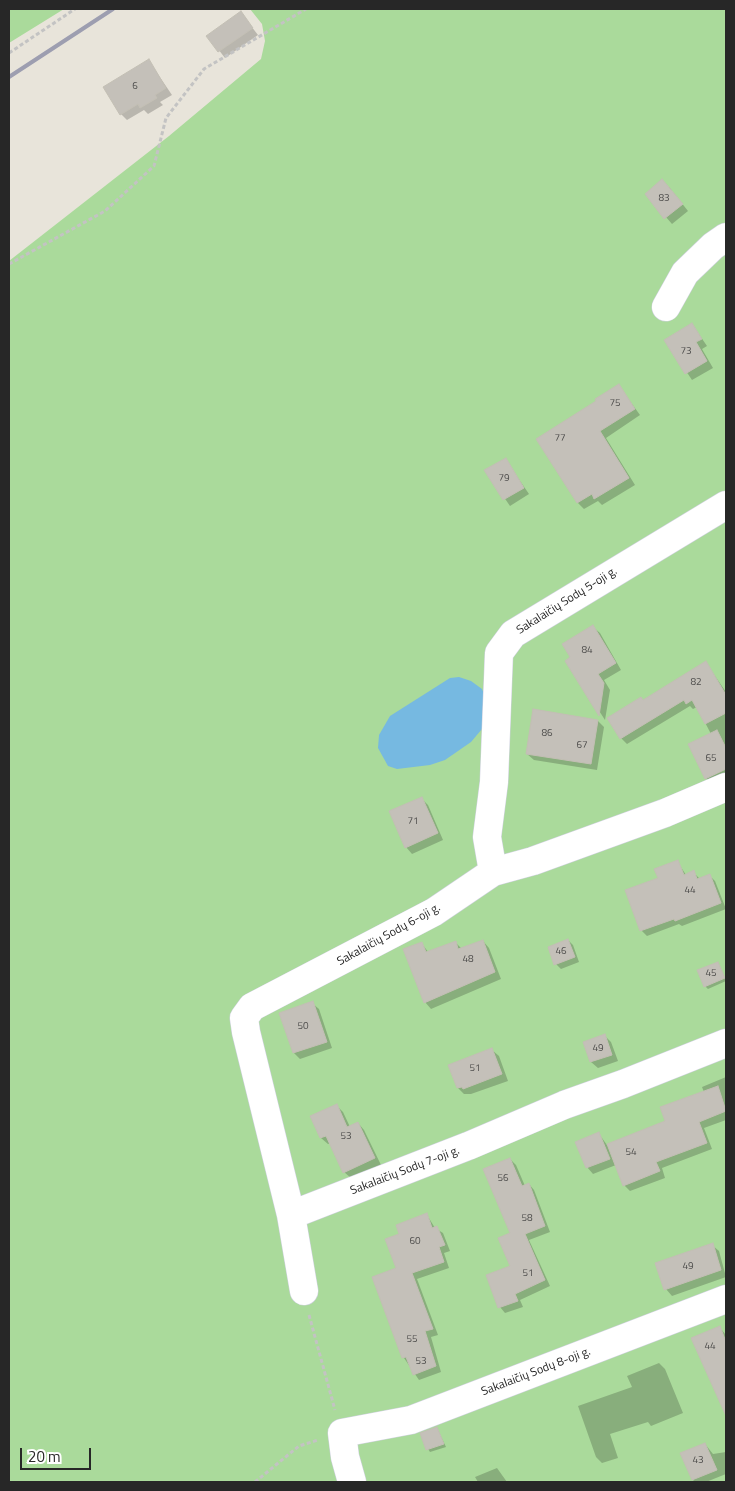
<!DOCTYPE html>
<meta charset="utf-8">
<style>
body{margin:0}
#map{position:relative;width:735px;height:1491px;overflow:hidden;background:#e8e4da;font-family:"Titillium Web",sans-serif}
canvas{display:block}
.frame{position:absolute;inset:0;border:10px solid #272727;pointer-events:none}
.scale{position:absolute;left:20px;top:1448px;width:71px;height:22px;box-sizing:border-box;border:2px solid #272727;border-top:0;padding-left:6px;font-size:15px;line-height:18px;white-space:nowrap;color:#272727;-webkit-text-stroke:4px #fff;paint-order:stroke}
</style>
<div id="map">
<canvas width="735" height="1491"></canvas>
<div class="frame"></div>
<div class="scale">20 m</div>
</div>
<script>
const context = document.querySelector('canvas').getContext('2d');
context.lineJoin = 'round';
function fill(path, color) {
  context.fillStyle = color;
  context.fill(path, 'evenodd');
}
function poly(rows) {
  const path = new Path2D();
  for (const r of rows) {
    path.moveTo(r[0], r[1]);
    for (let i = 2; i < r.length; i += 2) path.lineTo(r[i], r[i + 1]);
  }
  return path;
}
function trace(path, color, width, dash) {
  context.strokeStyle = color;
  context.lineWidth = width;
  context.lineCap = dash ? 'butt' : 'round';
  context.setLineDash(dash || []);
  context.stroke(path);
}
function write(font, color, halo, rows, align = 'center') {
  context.font = font + ' "Titillium Web",sans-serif';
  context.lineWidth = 4;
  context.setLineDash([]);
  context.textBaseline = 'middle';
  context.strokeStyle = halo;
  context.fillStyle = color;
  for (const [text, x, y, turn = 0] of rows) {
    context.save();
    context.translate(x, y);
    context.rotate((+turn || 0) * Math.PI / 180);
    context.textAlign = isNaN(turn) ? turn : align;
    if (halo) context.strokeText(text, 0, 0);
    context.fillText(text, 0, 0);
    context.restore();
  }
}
fill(poly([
 [9,9,64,9,9,43],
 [250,9,726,9,726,1482,9,1482,9,261,169,136,261,59,265,41,262,24]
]), '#aada9b');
fill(poly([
 [459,677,471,681,482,689,488,704,488,716,482,729,471,742,445,760,430,765,397,769,388,766,378,748,379,735,390,716,450,678]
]), '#76b9e1');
fill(poly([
 [241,13,258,35,225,58,208,36],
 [149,61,172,95,160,102,163,105,148,114,144,110,127,120,121,114],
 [669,187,688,211,672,224,646,194],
 [692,324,707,346,702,349,713,368,692,380,666,341],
 [619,386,640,415,606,438,635,485,602,505,598,501,584,509,578,503,598,402],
 [505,459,529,494,510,506,486,471],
 [593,627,600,633,621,670,604,680,610,690,605,720,567,661],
 [706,663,726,692,726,777,712,784,706,778,711,734,697,707,693,709,690,706,627,744,621,738,643,701],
 [598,721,604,727,597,770,534,760,527,754],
 [421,798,428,805,443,840,412,854,406,847],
 [677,861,686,875,693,872,700,879,709,875,715,881,726,909,682,926,679,924,647,936,641,930,659,879],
 [568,940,573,945,579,962,561,969,556,964],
 [483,941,489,948,501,979,431,1009,425,1002,422,944,429,953,456,943,462,949],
 [718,963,726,981,708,989,705,986],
 [312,1003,319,1009,332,1048,300,1059,294,1053],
 [605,1036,611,1042,618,1061,598,1068,591,1062,585,1043],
 [492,1050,499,1056,508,1081,471,1094,464,1094,458,1088],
 [726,1077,726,1120,704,1128,712,1149,662,1168,665,1178,630,1191,624,1185,616,1165,593,1174,587,1167,599,1134,607,1145,666,1122,704,1092,702,1087],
 [337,1106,343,1112,350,1127,358,1123,364,1130,381,1165,351,1178,344,1172,331,1143,328,1144,321,1138,312,1117],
 [510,1159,516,1165,525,1186,529,1184,534,1190,550,1232,529,1240,550,1286,520,1300,523,1307,505,1313,500,1307,488,1276,512,1267],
 [427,1215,435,1228,443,1233,450,1251,444,1253,449,1268,417,1279,438,1335,431,1337,441,1372,419,1380,404,1358,374,1278,398,1269,400,1235],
 [712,1245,719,1251,726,1277,672,1296,666,1289],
 [719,1327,726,1335,726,1406,720,1400],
 [659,1363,665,1369,683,1413,651,1426,648,1422,610,1434,618,1458,602,1463,596,1457,578,1406,632,1387,627,1376],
 [437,1428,446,1447,430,1452,428,1449],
 [705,1444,713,1454,726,1452,726,1474,706,1482,695,1482,693,1480],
 [497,1468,507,1482,478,1482,475,1477]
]), '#0003');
const building = poly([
 [241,11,253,28,218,52,206,36,241,11],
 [149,59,166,88,155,95,157,98,140,108,138,104,120,115,103,87,149,59],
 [662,179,683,204,664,219,645,194,662,179],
 [692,323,702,339,696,342,707,361,685,374,664,340,692,323],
 [619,384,635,409,600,431,629,478,594,499,592,494,577,503,536,439,596,401,595,399,619,384],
 [506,458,524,488,503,500,484,470,506,458],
 [593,625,616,663,598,674,604,683,599,716,565,661,570,657,562,644,593,625],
 [706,661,726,695,726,713,705,724,692,700,686,704,684,700,620,739,607,718,641,697,643,700,706,661],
 [533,709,598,720,591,764,526,754,533,709],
 [717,730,726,748,726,769,705,779,688,744,717,730],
 [422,797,438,833,405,848,389,811,422,797],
 [678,860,684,875,694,870,697,879,710,874,721,903,675,921,674,919,640,931,625,890,658,878,654,869,678,860],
 [568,939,575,957,554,965,548,947,568,939],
 [483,940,495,972,424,1003,403,949,422,942,426,952,456,941,458,949,483,940],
 [718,962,725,978,704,987,697,970,718,962],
 [313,1001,327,1042,293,1053,279,1013,313,1001],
 [605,1034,612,1055,590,1062,583,1042,605,1034],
 [492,1048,502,1074,463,1089,462,1087,457,1088,448,1065,492,1048],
 [718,1086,726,1111,699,1122,707,1143,656,1162,660,1171,623,1186,607,1144,665,1121,660,1107,718,1086],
 [337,1104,347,1127,358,1122,375,1158,343,1173,326,1136,320,1138,310,1116,337,1104],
 [599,1132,610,1159,586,1168,575,1142,599,1132],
 [510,1158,522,1186,529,1183,545,1226,525,1234,545,1280,515,1294,518,1301,498,1308,486,1275,510,1266,498,1238,510,1233,483,1169,510,1158],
 [427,1213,432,1228,437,1226,445,1245,439,1247,444,1262,412,1273,433,1329,425,1331,436,1366,413,1375,406,1357,402,1358,372,1277,396,1268,385,1239,399,1234,396,1225,427,1213],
 [713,1243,721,1270,664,1290,655,1263,713,1243],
 [720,1326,726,1342,726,1416,691,1338,720,1326],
 [437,1427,444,1444,426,1450,420,1433,437,1427],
 [705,1443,717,1470,692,1480,680,1453,705,1443]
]);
fill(building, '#c4c0b9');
trace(building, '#c3bfb4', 1);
const minor = poly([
 [666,307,685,273,713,246,726,237],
 [493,872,487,837,494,782,499,653,513,634,726,505],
 [291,1215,246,1032,244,1018,252,1007,434,912,493,872,533,861,665,813,726,787],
 [304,1291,291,1215,468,1146,564,1105,623,1084,726,1043],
 [352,1482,345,1457,342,1433,411,1420,726,1299]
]);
trace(minor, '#cfd1df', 29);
trace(poly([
 [9,53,75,9],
 [9,264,105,211,154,166,166,118,204,69,306,9],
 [309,1315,335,1410],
 [255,1482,299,1446,318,1440]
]), '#c3c3c3', 3, [4, 2.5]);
trace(minor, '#fff', 28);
trace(poly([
 [9,77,113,9]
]), '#9d9eb0', 4);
write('10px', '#4e4d4c', null, [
 ["6",135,87],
 ["83",664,199],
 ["73",686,352],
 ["75",615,404],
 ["77",560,439],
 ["79",504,479],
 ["84",587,651],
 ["82",696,683],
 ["86",547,734],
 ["67",582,746],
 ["65",711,759],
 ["71",413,822],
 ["44",690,891],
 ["46",561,952],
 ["48",468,960],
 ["45",711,974],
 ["50",303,1027],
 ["49",598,1049],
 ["51",475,1069],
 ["53",346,1137],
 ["54",631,1153],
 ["56",503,1179],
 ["58",527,1219],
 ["60",415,1242],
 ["49",688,1267],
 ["51",528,1274],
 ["55",412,1340],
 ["44",710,1347],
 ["53",421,1362],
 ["43",698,1461]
]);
write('12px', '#272727', '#fff', [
 ["Sakalaičių Sodų 5-oji g.",567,601,-32],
 ["Sakalaičių Sodų 6-oji g.",389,935,-29],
 ["Sakalaičių Sodų 7-oji g.",405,1171,-21],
 ["Sakalaičių Sodų 8-oji g.",536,1372,-21]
]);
</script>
